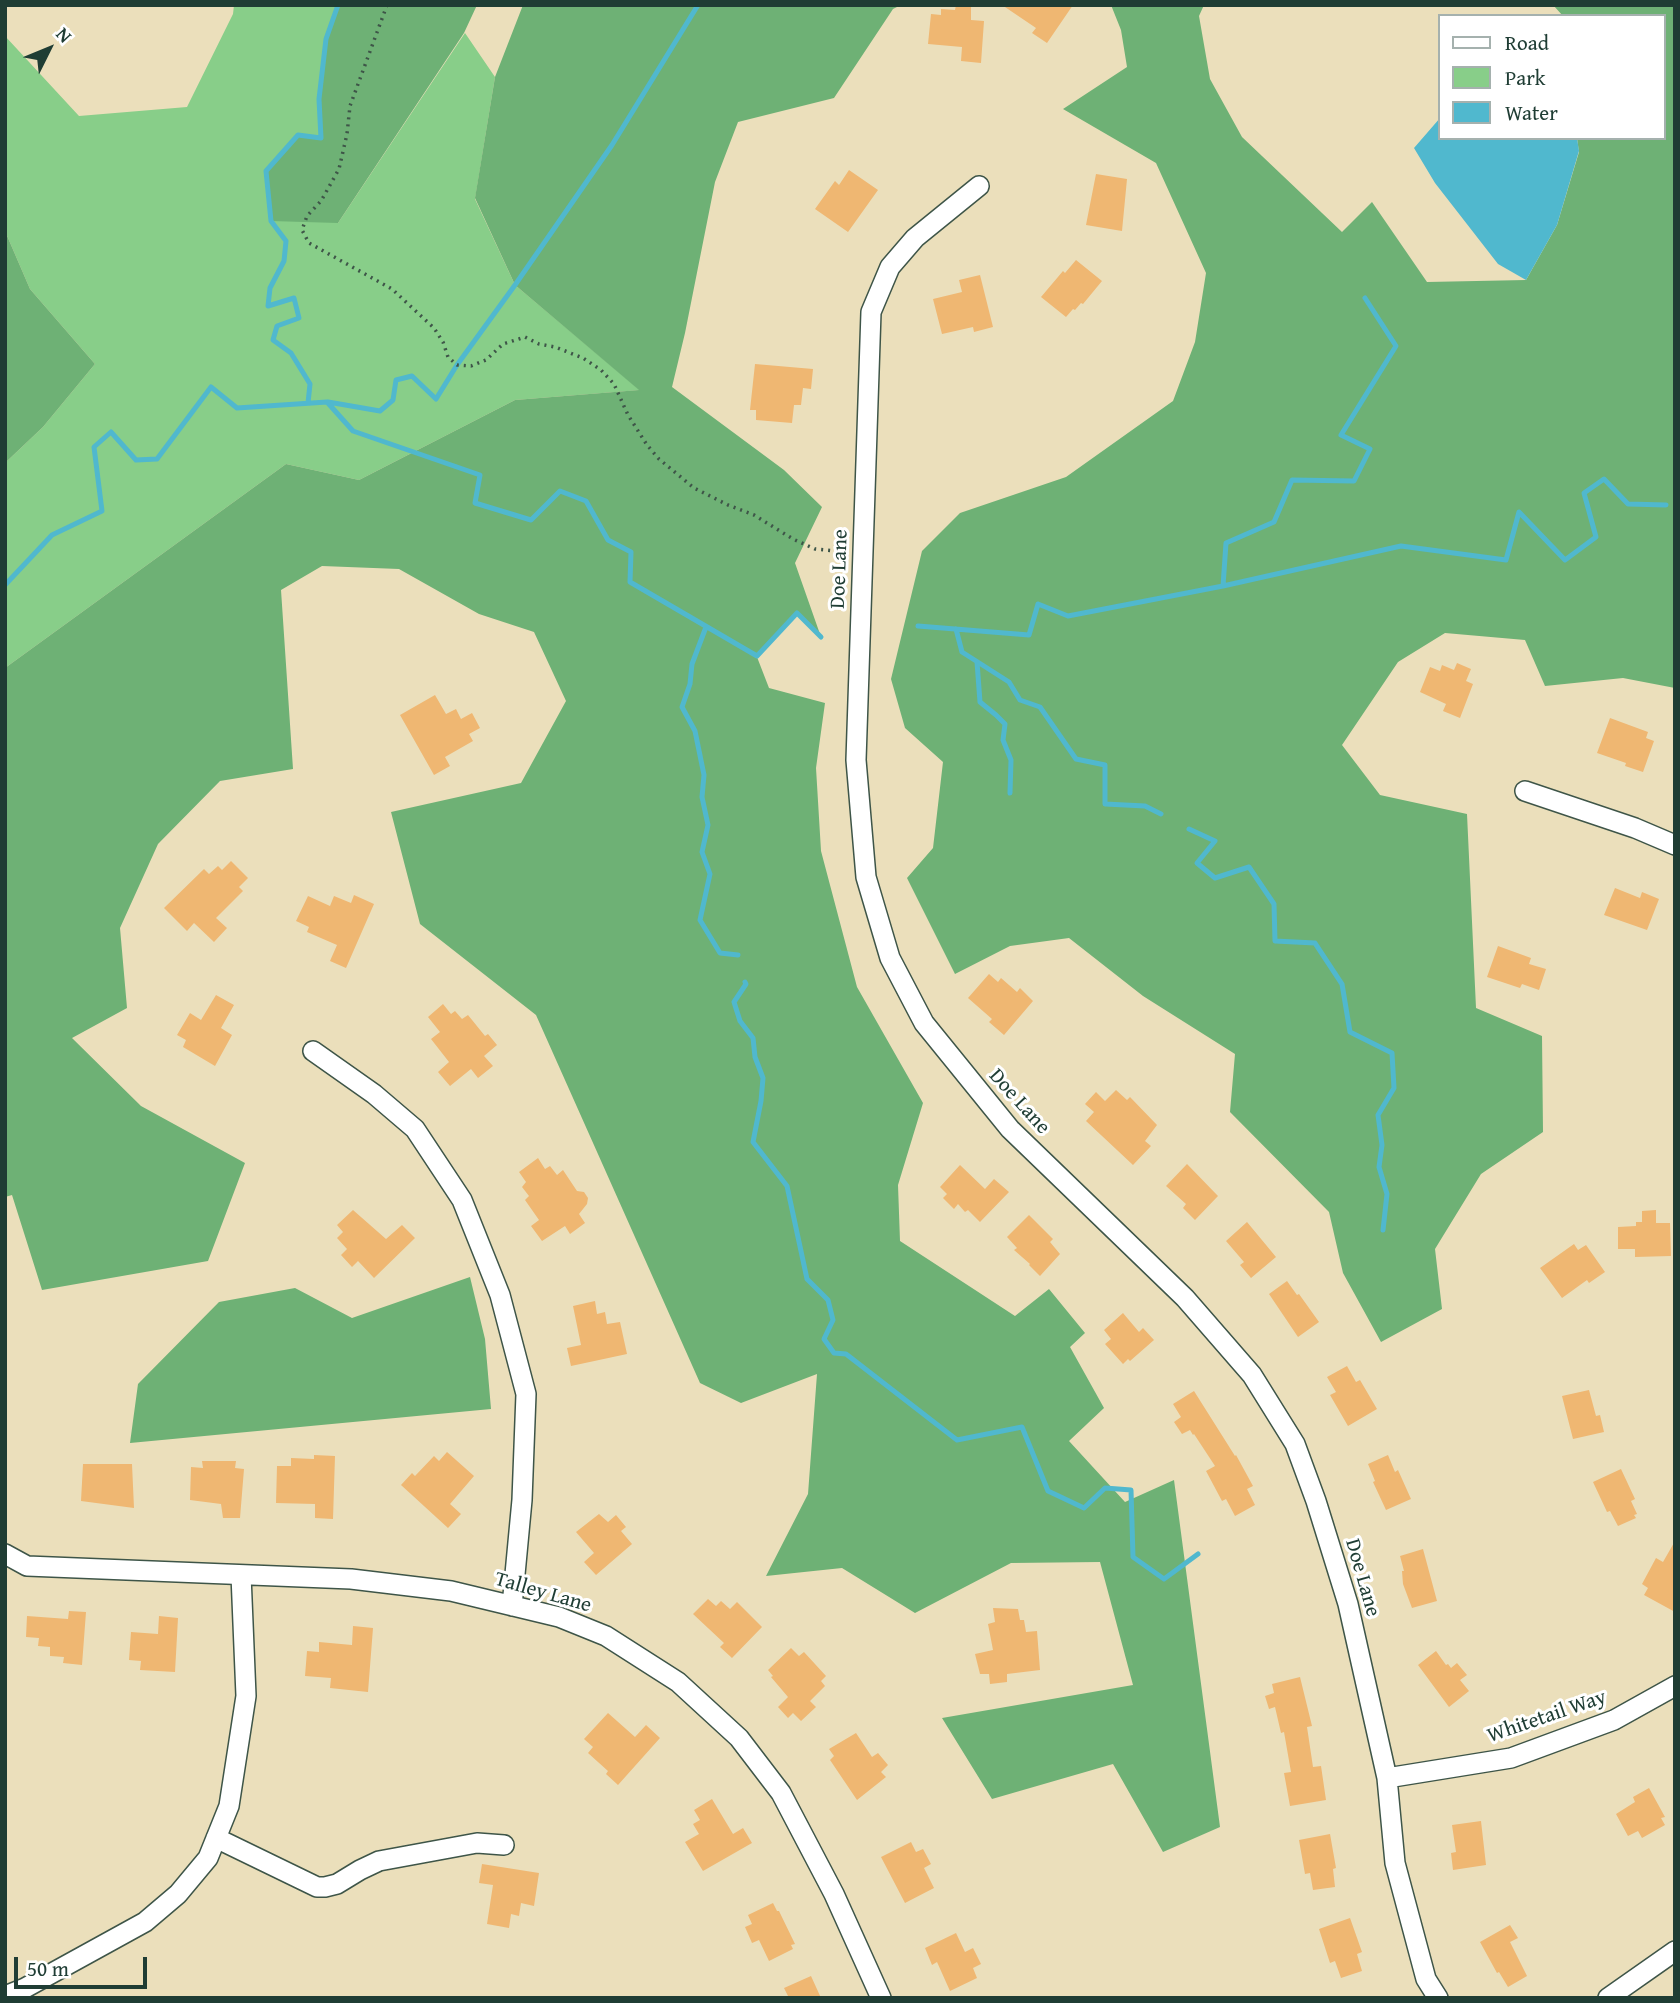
<!DOCTYPE html>
<style>
body{margin:0}
#map{position:relative;width:1680px;height:2003px;overflow:hidden;background:#ebdfbb;font-family:"Gentium Book Plus",serif}
canvas{display:block}
.frame{position:absolute;inset:0;border:7px solid #1f3d34;pointer-events:none}
.legend{position:absolute;left:1438px;top:14px;width:228px;height:126px;box-sizing:border-box;background:#fff;border:2px solid #a5b1ae;margin:0;padding:9px 12px;list-style:none;font-size:21px;color:#1f3d34}
.legend li{display:flex;align-items:center;gap:14px;height:35px}
.legend b{width:35px;border:2px solid #a5b1ae}
.north{position:absolute;left:14px;top:14px;width:70px;height:70px;-webkit-text-stroke:5px #fff;paint-order:stroke;rotate:47deg;font-size:19px;font-weight:700;line-height:28px;text-align:center;color:#1f3d34}
.north::after{content:'';display:block;margin:auto;width:24px;height:32px;background:#1f3d34;clip-path:polygon(50% 0,100% 100%,50% 72%,0 100%)}
.scale{position:absolute;left:14px;top:1957px;width:133px;height:32px;box-sizing:border-box;border:4px solid #1f3d34;border-top:0;padding-left:9px;font-size:21px;line-height:24px;white-space:nowrap;color:#1f3d34;-webkit-text-stroke:5px #fff;paint-order:stroke}
</style>
<div id="map">
<canvas width="1680" height="2003"></canvas>
<div class="frame"></div>
<ul class="legend">
<li><b style="height:9px;background:#fff"></b>Road</li>
<li><b style="height:19px;background:#88ce89"></b>Park</li>
<li><b style="height:19px;background:#50b8ce"></b>Water</li>
</ul>
<div class="north">N</div>
<div class="scale">50 m</div>
</div>
<script>
const context = document.querySelector('canvas').getContext('2d');
context.lineJoin = 'round';
function fill(path, color) {
  context.fillStyle = color;
  context.fill(path, 'evenodd');
}
function poly(rows) {
  const path = new Path2D();
  for (const r of rows) {
    path.moveTo(r[0], r[1]);
    for (let i = 2; i < r.length; i += 2) path.lineTo(r[i], r[i + 1]);
  }
  return path;
}
function trace(path, color, width, dash) {
  context.strokeStyle = color;
  context.lineWidth = width;
  context.lineCap = dash ? 'butt' : 'round';
  context.setLineDash(dash || []);
  context.stroke(path);
}
function write(font, color, halo, rows, align = 'center') {
  context.font = font + ' "Gentium Book Plus",serif';
  context.lineWidth = 6;
  context.setLineDash([]);
  context.textBaseline = 'middle';
  context.strokeStyle = halo;
  context.fillStyle = color;
  for (const [text, x, y, turn = 0] of rows) {
    context.save();
    context.translate(x, y);
    context.rotate((+turn || 0) * Math.PI / 180);
    context.textAlign = isNaN(turn) ? turn : align;
    if (halo) context.strokeText(text, 0, 0);
    context.fillText(text, 0, 0);
    context.restore();
  }
}
fill(poly([
 [234,5,338,5,326,39,319,99,321,138,338,223,465,33,495,77,475,199,515,285,640,390,515,400,359,480,286,464,5,668,5,463,43,427,95,364,30,289,5,231,5,36,79,116,187,107,233,14]
]), '#88ce89');
fill(poly([
 [338,5,477,5,464,33,338,223,271,221,266,171,298,135,321,138,319,99,326,39],
 [523,5,901,5,893,9,834,98,738,122,715,182,685,333,672,387,784,470,822,507,795,563,821,637,797,613,757,657,769,688,825,703,816,768,821,851,857,987,923,1103,898,1185,900,1241,1015,1316,1049,1289,1085,1333,1070,1347,1104,1408,1069,1441,1125,1502,1174,1480,1220,1827,1163,1852,1113,1764,992,1799,942,1718,1133,1685,1100,1562,1011,1563,915,1613,842,1568,766,1576,808,1494,817,1374,741,1403,700,1383,536,1015,420,924,391,812,521,783,566,701,534,632,479,614,399,569,322,566,281,590,293,769,220,781,158,844,120,928,127,1008,72,1038,141,1106,245,1163,208,1261,42,1290,12,1195,5,1197,5,668,286,464,359,480,515,400,639,390,515,285,475,198,495,77],
 [1111,5,1204,5,1199,16,1210,79,1242,137,1342,232,1372,202,1427,282,1526,280,1557,225,1579,152,1577,138,1664,138,1664,16,1563,16,1553,5,1675,5,1675,688,1623,678,1545,686,1525,640,1445,633,1398,662,1342,745,1380,795,1467,814,1476,1008,1542,1036,1543,1132,1481,1174,1435,1249,1442,1309,1381,1342,1343,1273,1329,1212,1230,1112,1235,1054,1143,996,1069,938,1010,946,955,974,907,878,933,848,943,762,905,728,891,679,922,551,960,513,1066,477,1173,401,1195,342,1206,273,1156,163,1063,109,1127,67,1121,30],
 [5,231,30,289,95,364,43,427,5,463],
 [470,1277,485,1339,491,1409,130,1443,138,1384,219,1302,295,1288,352,1318]
]), '#6eb175');
fill(poly([
 [1440,118,1440,138,1577,138,1579,151,1557,225,1526,280,1498,264,1435,183,1414,148]
]), '#50b8ce');
trace(poly([
 [328,402,380,411,393,400,396,380,412,376,436,399,457,365,515,285,612,145,698,5],
 [308,403,310,384,291,353,273,340,277,326,299,318,294,298,268,306,270,288,284,261,286,241,271,221,266,171,298,135,321,138,319,99,326,39,338,5],
 [5,585,52,535,102,511,94,447,111,432,136,460,157,459,211,387,237,408,327,402,353,431,480,475,475,503,531,520,560,491,586,501,608,540,631,552,630,582,757,656,797,613,821,637],
 [1223,586,1226,543,1274,522,1292,480,1354,481,1370,449,1341,435,1396,346,1365,298],
 [918,626,1029,635,1038,604,1068,616,1223,586,1401,546,1506,560,1519,512,1565,560,1596,537,1584,493,1604,479,1628,504,1666,505],
 [706,627,692,664,690,684,682,707,695,731,704,775,702,797,708,825,702,852,710,874,700,920,720,953,738,955],
 [956,629,962,652,1009,682,1020,700,1040,707,1076,759,1105,765,1105,804,1145,806,1161,814],
 [977,662,980,702,996,715,1005,724,1003,740,1011,760,1010,793],
 [1189,829,1215,841,1197,863,1215,878,1249,867,1274,904,1275,941,1315,943,1342,984,1350,1032,1392,1053,1394,1088,1378,1115,1382,1145,1379,1167,1387,1194,1383,1230],
 [745,982,746,984,734,1002,740,1021,753,1038,755,1057,763,1078,761,1101,753,1142,787,1186,807,1279,828,1300,833,1320,824,1339,834,1353,846,1354,957,1440,1022,1427,1048,1491,1084,1508,1105,1488,1131,1490,1133,1557,1164,1579,1198,1554]
]), '#50b8ce', 5);
fill(poly([
 [956,5,971,5,971,20,984,21,981,63,961,61,962,47,928,44,931,14,941,15,941,9,955,10],
 [1002,5,1073,5,1047,43,1032,33,1036,28],
 [849,170,878,190,848,232,815,209,835,181,839,185],
 [1096,174,1127,179,1122,231,1086,225],
 [1076,260,1102,281,1083,304,1081,303,1075,310,1073,309,1066,317,1041,297,1063,271,1065,273],
 [980,275,993,327,974,332,973,327,942,334,933,299,962,292,959,280],
 [755,364,813,369,811,389,803,388,801,405,794,405,792,423,756,420,756,410,750,410],
 [1457,663,1471,669,1466,681,1473,684,1460,718,1443,711,1446,704,1420,692,1430,667,1440,671,1442,665,1454,670],
 [435,695,446,714,456,709,461,719,472,713,480,728,469,734,473,741,445,757,450,766,434,775,400,715],
 [1610,718,1648,732,1646,738,1654,741,1643,772,1625,766,1626,763,1597,753],
 [231,861,248,878,239,887,243,891,216,918,227,928,214,942,194,923,187,931,164,908,204,869,209,874,218,866,222,870],
 [1615,888,1640,898,1642,892,1659,899,1647,930,1604,915],
 [354,895,374,904,346,968,330,961,337,945,307,932,309,927,296,921,308,896,330,906,334,896,351,903],
 [1498,946,1531,958,1529,964,1546,969,1539,990,1522,984,1520,988,1487,977],
 [989,974,998,982,1001,978,1017,992,1020,988,1033,1001,1004,1035,989,1022,992,1019,968,998],
 [216,995,234,1005,221,1028,232,1035,215,1066,183,1047,186,1040,177,1035,190,1013,201,1020],
 [443,1004,451,1014,455,1011,462,1019,468,1015,485,1036,488,1034,497,1045,484,1056,493,1066,478,1078,471,1069,450,1086,438,1072,449,1062,431,1039,440,1032,428,1017],
 [1116,1090,1127,1100,1130,1097,1157,1125,1145,1141,1151,1146,1133,1165,1086,1121,1094,1112,1085,1104,1096,1092,1105,1101],
 [538,1158,545,1169,550,1166,557,1175,563,1170,577,1191,584,1192,588,1198,587,1204,579,1214,585,1223,570,1234,565,1226,542,1241,531,1226,539,1220,525,1200,529,1196,522,1187,526,1182,519,1172],
 [1187,1164,1218,1196,1195,1220,1183,1208,1186,1204,1166,1186],
 [960,1165,985,1189,994,1179,1009,1192,980,1222,968,1210,965,1212,958,1204,954,1209,943,1198,947,1194,940,1187],
 [353,1210,386,1239,402,1225,415,1238,374,1278,358,1261,352,1267,341,1255,347,1249,337,1238,343,1232,337,1225],
 [1656,1210,1656,1223,1670,1223,1671,1256,1635,1257,1635,1249,1618,1249,1618,1227,1636,1226,1636,1222,1642,1222,1642,1211],
 [1029,1215,1053,1239,1050,1242,1060,1254,1040,1276,1029,1265,1030,1264,1014,1250,1017,1248,1007,1237],
 [1247,1222,1276,1257,1251,1278,1240,1265,1244,1262,1226,1241],
 [1574,1244,1578,1250,1586,1245,1605,1272,1589,1283,1587,1280,1562,1298,1540,1268],
 [1287,1281,1297,1295,1299,1294,1319,1322,1298,1337,1269,1294],
 [595,1301,597,1314,605,1312,607,1324,620,1322,627,1354,571,1366,567,1348,581,1345,573,1306],
 [1123,1313,1139,1332,1143,1328,1154,1340,1130,1361,1128,1359,1123,1364,1105,1344,1111,1339,1104,1330],
 [1347,1366,1356,1382,1360,1380,1377,1409,1348,1426,1330,1395,1336,1392,1327,1377],
 [1589,1390,1596,1416,1600,1415,1604,1432,1573,1439,1562,1396],
 [1194,1391,1235,1456,1236,1455,1253,1486,1247,1489,1255,1505,1235,1516,1226,1499,1222,1501,1206,1471,1215,1466,1194,1434,1193,1435,1190,1430,1182,1434,1174,1422,1181,1417,1173,1404],
 [447,1452,474,1476,450,1504,461,1514,448,1528,401,1485,412,1473,415,1476,434,1456,439,1461],
 [314,1455,335,1456,333,1519,315,1518,315,1504,276,1503,277,1466,291,1466,291,1458,314,1459],
 [1388,1455,1395,1472,1398,1470,1411,1499,1386,1510,1373,1482,1375,1481,1368,1464],
 [202,1461,236,1461,235,1468,244,1469,240,1518,223,1518,221,1504,190,1500,191,1467,203,1468],
 [83,1464,132,1464,134,1508,81,1501],
 [1621,1469,1635,1499,1631,1501,1637,1514,1634,1515,1636,1518,1618,1526,1610,1511,1607,1512,1593,1482],
 [599,1514,608,1522,616,1515,626,1527,621,1531,632,1544,596,1575,584,1562,594,1553,576,1532],
 [1675,1541,1675,1612,1644,1595,1648,1588,1642,1584,1656,1558,1663,1562],
 [1423,1549,1437,1601,1412,1608,1403,1584,1402,1571,1404,1571,1400,1556],
 [708,1599,716,1606,721,1601,730,1609,737,1602,762,1627,732,1658,720,1647,724,1643,693,1614],
 [993,1608,1018,1609,1020,1620,1024,1620,1026,1632,1037,1631,1040,1670,1007,1674,1007,1682,990,1684,989,1674,980,1674,975,1654,993,1650,988,1624,995,1622],
 [69,1611,86,1612,82,1665,63,1663,64,1657,50,1656,50,1647,38,1646,39,1638,26,1637,27,1616,68,1619],
 [159,1616,178,1618,175,1672,140,1670,141,1661,129,1660,131,1632,158,1634],
 [353,1626,373,1628,368,1692,330,1688,331,1678,305,1676,307,1651,319,1652,319,1642,352,1645],
 [791,1648,799,1656,804,1652,826,1676,821,1681,825,1686,810,1701,816,1707,801,1721,793,1713,788,1718,778,1707,788,1697,771,1677,773,1676,768,1670],
 [1436,1651,1446,1665,1448,1664,1451,1668,1457,1663,1467,1675,1460,1680,1469,1691,1449,1707,1418,1665],
 [1300,1677,1312,1726,1307,1727,1313,1767,1321,1766,1326,1800,1290,1806,1284,1773,1291,1772,1284,1732,1281,1733,1275,1707,1269,1709,1265,1696,1274,1693,1272,1684],
 [608,1713,635,1737,646,1725,660,1738,618,1785,606,1774,608,1771,588,1753,593,1747,584,1739],
 [856,1733,872,1757,878,1753,888,1765,881,1772,886,1777,857,1800,830,1760,834,1756,829,1749],
 [1649,1788,1665,1817,1661,1818,1665,1825,1642,1838,1638,1831,1628,1836,1616,1814,1635,1802,1633,1797],
 [712,1799,733,1834,743,1828,752,1843,703,1871,685,1842,699,1834,693,1824,700,1820,694,1810],
 [1481,1821,1486,1865,1453,1870,1451,1853,1456,1852,1452,1825],
 [1330,1834,1336,1868,1333,1869,1335,1887,1313,1890,1310,1873,1305,1874,1299,1840],
 [911,1842,916,1852,923,1849,931,1864,924,1868,934,1888,905,1903,881,1857],
 [482,1864,539,1873,534,1906,521,1903,519,1916,511,1914,509,1928,487,1924,493,1885,479,1883],
 [773,1903,777,1911,779,1911,795,1944,791,1945,793,1949,769,1961,759,1940,752,1943,745,1927,752,1924,748,1915],
 [1350,1918,1362,1952,1357,1954,1362,1971,1341,1978,1335,1961,1330,1963,1319,1929],
 [1510,1925,1518,1938,1510,1942,1527,1976,1508,1987,1499,1972,1497,1973,1480,1942],
 [956,1933,965,1952,973,1948,981,1964,973,1968,977,1978,950,1991,937,1962,932,1965,925,1948],
 [811,1976,821,1998,789,1998,784,1988]
]), '#efb772');
const minor = poly([
 [979,186,915,238,890,267,871,312,856,760,866,877,890,958,924,1023,1010,1129,1185,1298,1252,1375,1295,1444,1316,1501,1348,1604,1387,1778,1395,1863,1426,1979,1438,1998],
 [1525,791,1635,828,1675,845],
 [313,1051,374,1094,415,1129,462,1200,500,1295,526,1394,522,1500,512,1606],
 [5,1554,27,1566,351,1579,451,1591,559,1617,606,1636,678,1682,739,1738,781,1793,834,1894,881,1998],
 [1387,1778,1511,1758,1614,1720,1675,1686],
 [216,1838,317,1887,325,1887,337,1884,360,1870,379,1861,477,1843,504,1845],
 [5,1996,25,1988,145,1922,178,1894,208,1858,229,1806,246,1696,241,1575],
 [1608,1998,1675,1951]
]);
trace(minor, '#3e5548', 22);
trace(poly([
 [387,5,350,106,347,134,339,169,321,201,307,216,302,230,309,243,392,289,434,328,443,342,448,357,457,365,471,366,486,360,503,344,525,337,539,344,555,347,583,358,601,370,614,384,628,415,647,445,659,459,694,488,728,505,754,515,793,539,815,549,847,552]
]), '#3e5548', 3.5, [2, 5]);
trace(minor, '#fff', 19);
write('21px', '#1f3d34', '#fff', [
 ["Doe Lane",840,569,-88],
 ["Doe Lane",1019,1102,48],
 ["Doe Lane",1362,1578,74],
 ["Talley Lane",543,1593,16],
 ["Whitetail Way",1547,1717,-19]
]);
</script>
